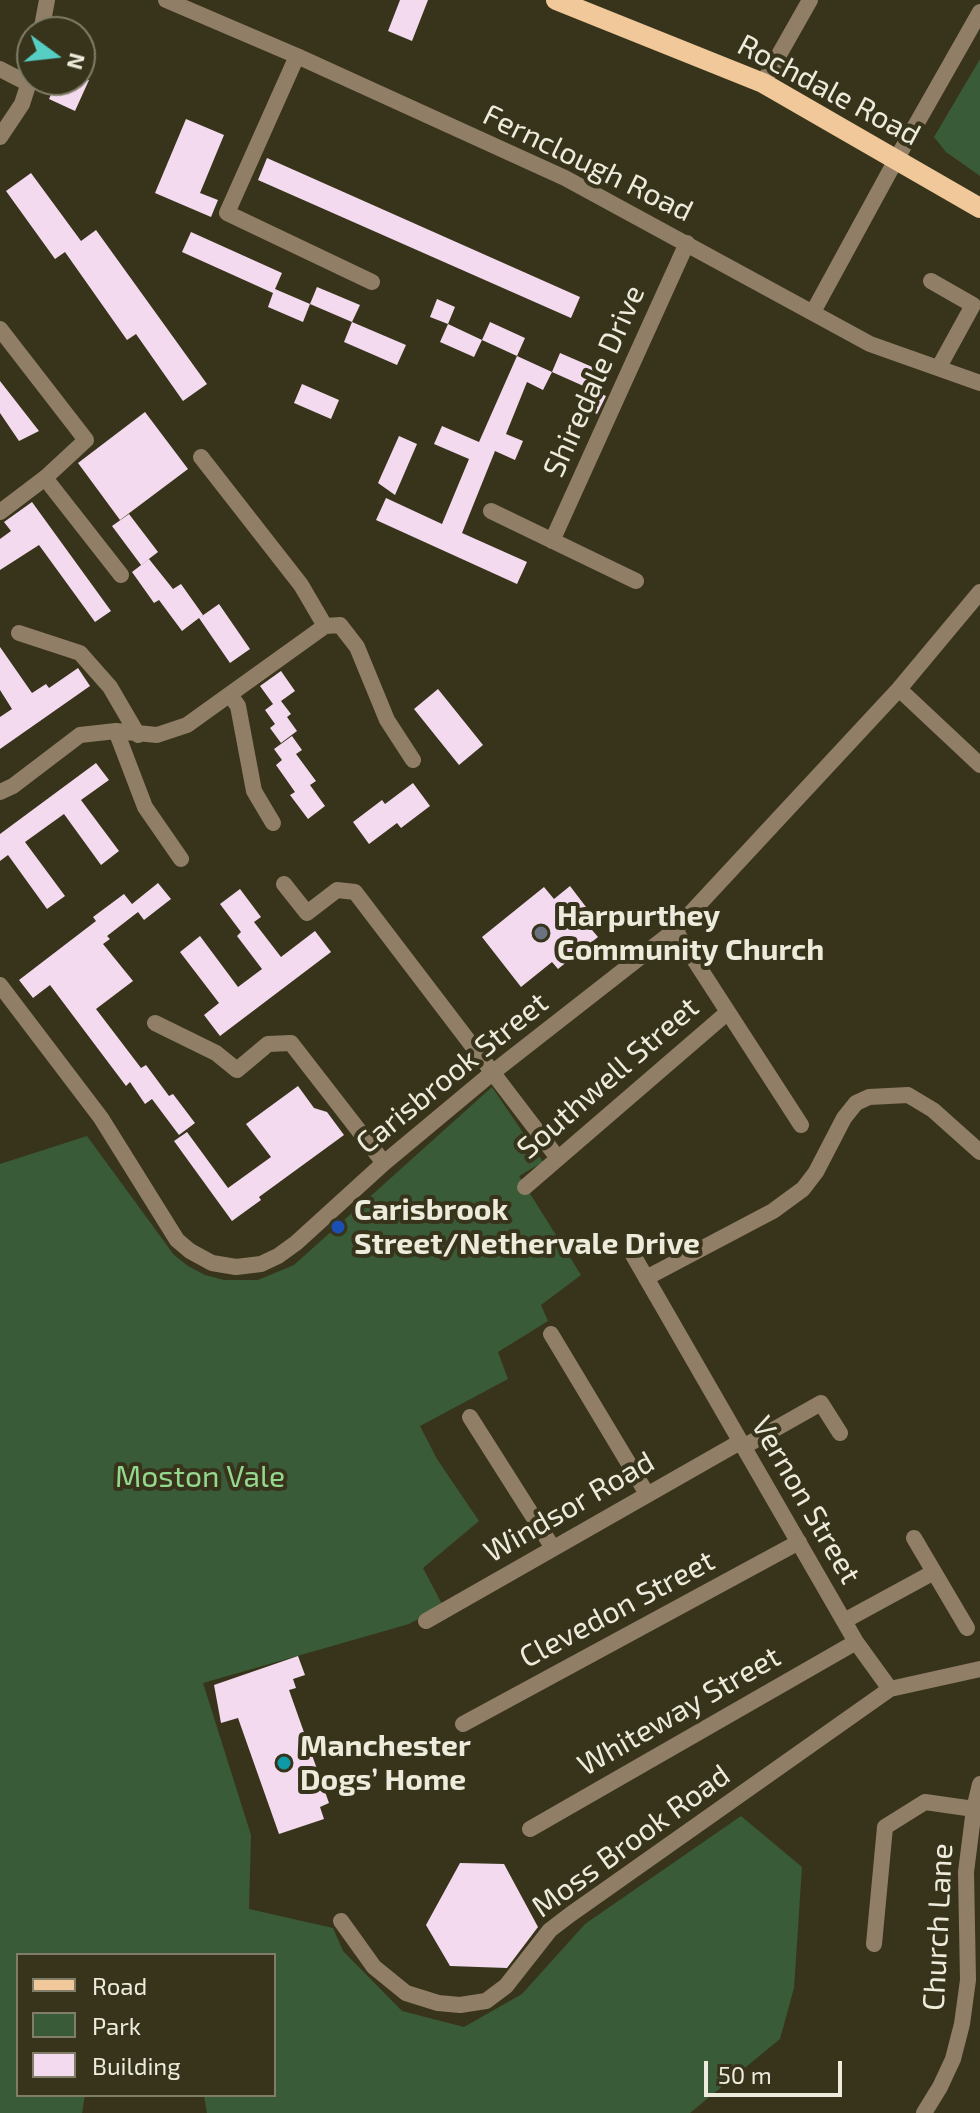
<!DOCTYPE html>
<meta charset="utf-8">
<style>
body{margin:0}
#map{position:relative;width:980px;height:2113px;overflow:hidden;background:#38341b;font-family:"Exo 2",sans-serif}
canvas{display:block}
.legend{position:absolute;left:16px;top:1953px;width:260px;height:144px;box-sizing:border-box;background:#38341b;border:2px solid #807d68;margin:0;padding:10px 14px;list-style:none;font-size:24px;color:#edebdc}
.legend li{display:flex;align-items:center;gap:16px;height:40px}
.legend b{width:40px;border:2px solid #807d68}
.north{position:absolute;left:16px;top:16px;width:80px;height:80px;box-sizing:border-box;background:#38341b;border:2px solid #807d68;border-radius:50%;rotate:105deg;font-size:22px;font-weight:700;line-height:32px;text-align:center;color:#edebdc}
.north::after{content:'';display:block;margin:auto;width:28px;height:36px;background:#56cec3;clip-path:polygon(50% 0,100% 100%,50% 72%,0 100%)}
.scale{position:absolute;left:704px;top:2061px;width:138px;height:36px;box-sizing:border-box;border:4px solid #edebdc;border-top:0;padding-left:10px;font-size:24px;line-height:28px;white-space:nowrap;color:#edebdc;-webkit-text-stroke:6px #38341b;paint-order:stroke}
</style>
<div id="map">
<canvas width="980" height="2113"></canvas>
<ul class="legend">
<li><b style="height:10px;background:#f0c899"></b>Road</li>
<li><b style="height:22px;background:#395b37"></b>Park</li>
<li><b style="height:22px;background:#f3daef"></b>Building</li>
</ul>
<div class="north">N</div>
<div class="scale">50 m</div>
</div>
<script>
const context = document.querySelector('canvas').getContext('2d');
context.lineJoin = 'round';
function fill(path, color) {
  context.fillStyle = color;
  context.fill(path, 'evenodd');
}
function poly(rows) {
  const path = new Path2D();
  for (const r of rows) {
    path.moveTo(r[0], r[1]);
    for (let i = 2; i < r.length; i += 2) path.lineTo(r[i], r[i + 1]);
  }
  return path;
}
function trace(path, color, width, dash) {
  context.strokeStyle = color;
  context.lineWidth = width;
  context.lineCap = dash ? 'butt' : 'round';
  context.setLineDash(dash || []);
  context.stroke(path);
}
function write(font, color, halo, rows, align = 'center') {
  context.font = font + ' "Exo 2",sans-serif';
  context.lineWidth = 8;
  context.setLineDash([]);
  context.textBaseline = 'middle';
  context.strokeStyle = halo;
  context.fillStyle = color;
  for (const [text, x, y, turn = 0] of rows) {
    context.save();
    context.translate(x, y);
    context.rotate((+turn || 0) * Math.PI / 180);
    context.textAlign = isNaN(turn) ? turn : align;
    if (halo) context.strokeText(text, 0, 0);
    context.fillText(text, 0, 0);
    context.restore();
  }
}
fill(poly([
 [980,59,980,176,946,152,934,137],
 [492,1087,543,1162,519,1176,581,1275,541,1305,548,1321,498,1352,508,1379,420,1426,437,1459,479,1521,423,1568,443,1606,409,1624,203,1683,251,1835,249,1909,333,1928,343,1951,402,2011,464,2027,522,1994,585,1924,741,1816,802,1867,794,1988,780,2039,690,2113,207,2113,204,2095,274,2095,274,1955,18,1955,18,2095,85,2095,82,2113,0,2113,0,1164,87,1136,174,1255,188,1266,205,1275,224,1280,258,1280,294,1265]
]), '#395b37');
fill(poly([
 [400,0,428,0,412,41,388,31],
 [58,80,89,80,75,111,49,99],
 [186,119,224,135,200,193,218,200,211,217,155,193],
 [267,158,580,297,571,318,258,180],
 [31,173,81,241,96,230,207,384,183,401,136,334,127,340,65,252,55,259,6,191],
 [191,232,282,273,275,289,310,304,303,322,268,307,273,293,182,252],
 [317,287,360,305,352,322,310,304],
 [437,299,455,307,448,324,430,317],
 [352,322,406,345,397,365,344,342],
 [490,322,525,338,517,356,482,340],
 [448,324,482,340,474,357,440,342],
 [560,353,597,369,588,388,552,372],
 [517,356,552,372,543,390,527,382,506,434,523,441,515,460,495,451,462,533,527,562,517,584,376,520,386,498,442,524,469,459,434,444,442,426,479,442],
 [0,381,39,431,19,441,0,413],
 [302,384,339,400,331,419,294,403],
 [588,388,606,396,597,414,580,406],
 [145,412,188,469,120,520,78,463],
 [399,436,417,444,395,495,378,483],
 [32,502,111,611,95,622,39,545,0,570,0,539,11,531,4,522],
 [129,514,158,552,141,565,112,526],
 [149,559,173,589,181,584,203,615,199,618,219,604,250,649,230,663,199,618,182,631,159,600,154,603,132,572],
 [0,647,32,693,46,684,49,688,78,668,90,686,0,749,0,717,12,709,0,690],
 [281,671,295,691,281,701,291,714,287,717,297,731,281,743,270,728,275,724,265,710,273,704,260,686],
 [438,689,483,745,459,765,414,709],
 [292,736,302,750,296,754,316,781,310,785,325,806,308,819,290,795,295,792,276,765,282,760,274,749],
 [96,763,109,780,81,800,119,851,101,865,64,814,25,842,65,896,47,909,8,855,0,861,0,834],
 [413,783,430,806,401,828,397,823,369,844,353,822,382,800,385,804],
 [158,883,171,899,144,920,138,912,107,936,110,939,103,944,133,981,96,1009,141,1068,146,1065,169,1096,173,1094,195,1123,179,1135,152,1099,145,1104,130,1082,126,1086,50,985,33,998,19,980,96,921,93,917,124,894,132,904],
 [570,886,599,924,592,930,598,937,558,969,552,962,521,987,482,937,544,887,554,899],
 [240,889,261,917,254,922,281,957,315,931,331,952,220,1036,204,1015,219,1003,180,952,200,936,238,987,262,969,237,936,241,932,220,904],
 [298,1086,314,1108,327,1112,344,1135,259,1197,261,1200,232,1221,174,1141,187,1132,228,1188,271,1157,246,1124],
 [298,1656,305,1675,293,1679,296,1688,289,1690,329,1803,320,1807,324,1819,279,1834,238,1718,221,1723,214,1685],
 [460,1863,504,1864,538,1927,507,1968,450,1966,426,1925]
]), '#f3daef');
trace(poly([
 [45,478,121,575],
 [230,695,238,706,254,791,273,823]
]), '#917e67', 16);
trace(poly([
 [166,0,297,56,565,178,870,344,980,383],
 [41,32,47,0],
 [297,56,227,213,372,282],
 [0,69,29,84],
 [763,83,810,0],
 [0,137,22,104,32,73],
 [931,281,973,305,939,367],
 [813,312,897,158],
 [0,329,86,440,45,478,0,512],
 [201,457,301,585,325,626],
 [491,511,636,581],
 [552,541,687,243],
 [19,633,80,653,110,687,138,735],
 [899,689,980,765],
 [116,731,145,807,181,859],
 [0,792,13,786,80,735,116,731,157,735,187,725,325,626,340,625,357,647,387,720,413,760],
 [284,884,307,913,337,890,355,892,557,1157],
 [675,930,801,1125],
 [0,985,101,1118,177,1240,190,1251,212,1263,236,1267,261,1264,278,1256,296,1243,384,1163,492,1073,675,930,899,689,980,592],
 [155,1023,216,1053,237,1070,268,1044,291,1043,384,1163],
 [525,1187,728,1012],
 [633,1255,856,1642,890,1689,980,1669],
 [646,1278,773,1211,803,1189,816,1172,844,1118,856,1103,869,1097,908,1095,933,1110,980,1152],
 [551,1334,647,1494],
 [470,1417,553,1548],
 [743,1447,821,1403,840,1433],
 [914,1538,967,1628],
 [426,1621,740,1442],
 [844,1621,934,1572],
 [463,1724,799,1542],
 [530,1829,856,1642],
 [341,1921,374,1967,406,1993,438,2003,460,2005,486,2001,506,1986,550,1930,571,1914,890,1689],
 [874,1944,885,1827,925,1802,974,1809],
 [924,2113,940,2087,953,2059,962,2024,968,1980,966,1872,974,1809,980,1784]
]), '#917e67', 16);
trace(poly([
 [897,158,980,12]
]), '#917e67', 16);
trace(poly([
 [556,0,763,83,980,208]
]), '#f0c899', 20);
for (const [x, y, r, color] of [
 [541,933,8,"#6b7280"],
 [338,1227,8,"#1a4fb4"],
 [284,1763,8,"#0f9aa8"]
]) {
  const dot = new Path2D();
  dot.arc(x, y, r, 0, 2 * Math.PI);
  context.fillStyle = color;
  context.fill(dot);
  trace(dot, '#38341b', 3);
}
write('30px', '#edebdc', '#38341b', [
 ["Rochdale Road",829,90,28],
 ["Fernclough Road",588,163,26],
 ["Shiredale Drive",594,381,-66],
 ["Carisbrook Street",452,1073,-39],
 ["Southwell Street",608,1078,-41],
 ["Vernon Street",806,1500,60],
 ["Windsor Road",569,1507,-30],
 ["Clevedon Street",617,1609,-28],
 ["Whiteway Street",679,1711,-30],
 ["Moss Brook Road",631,1841,-36],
 ["Church Lane",938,1927,-87]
]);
write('bold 30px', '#edebdc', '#38341b', [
 ["Harpurthey",557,916],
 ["Community Church",557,950],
 ["Carisbrook",354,1210],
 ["Street/Nethervale Drive",354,1244],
 ["Manchester",300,1746],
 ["Dogs’ Home",300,1780]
], 'left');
write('30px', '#94d890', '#38341b', [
 ["Moston Vale",200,1477]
]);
</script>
